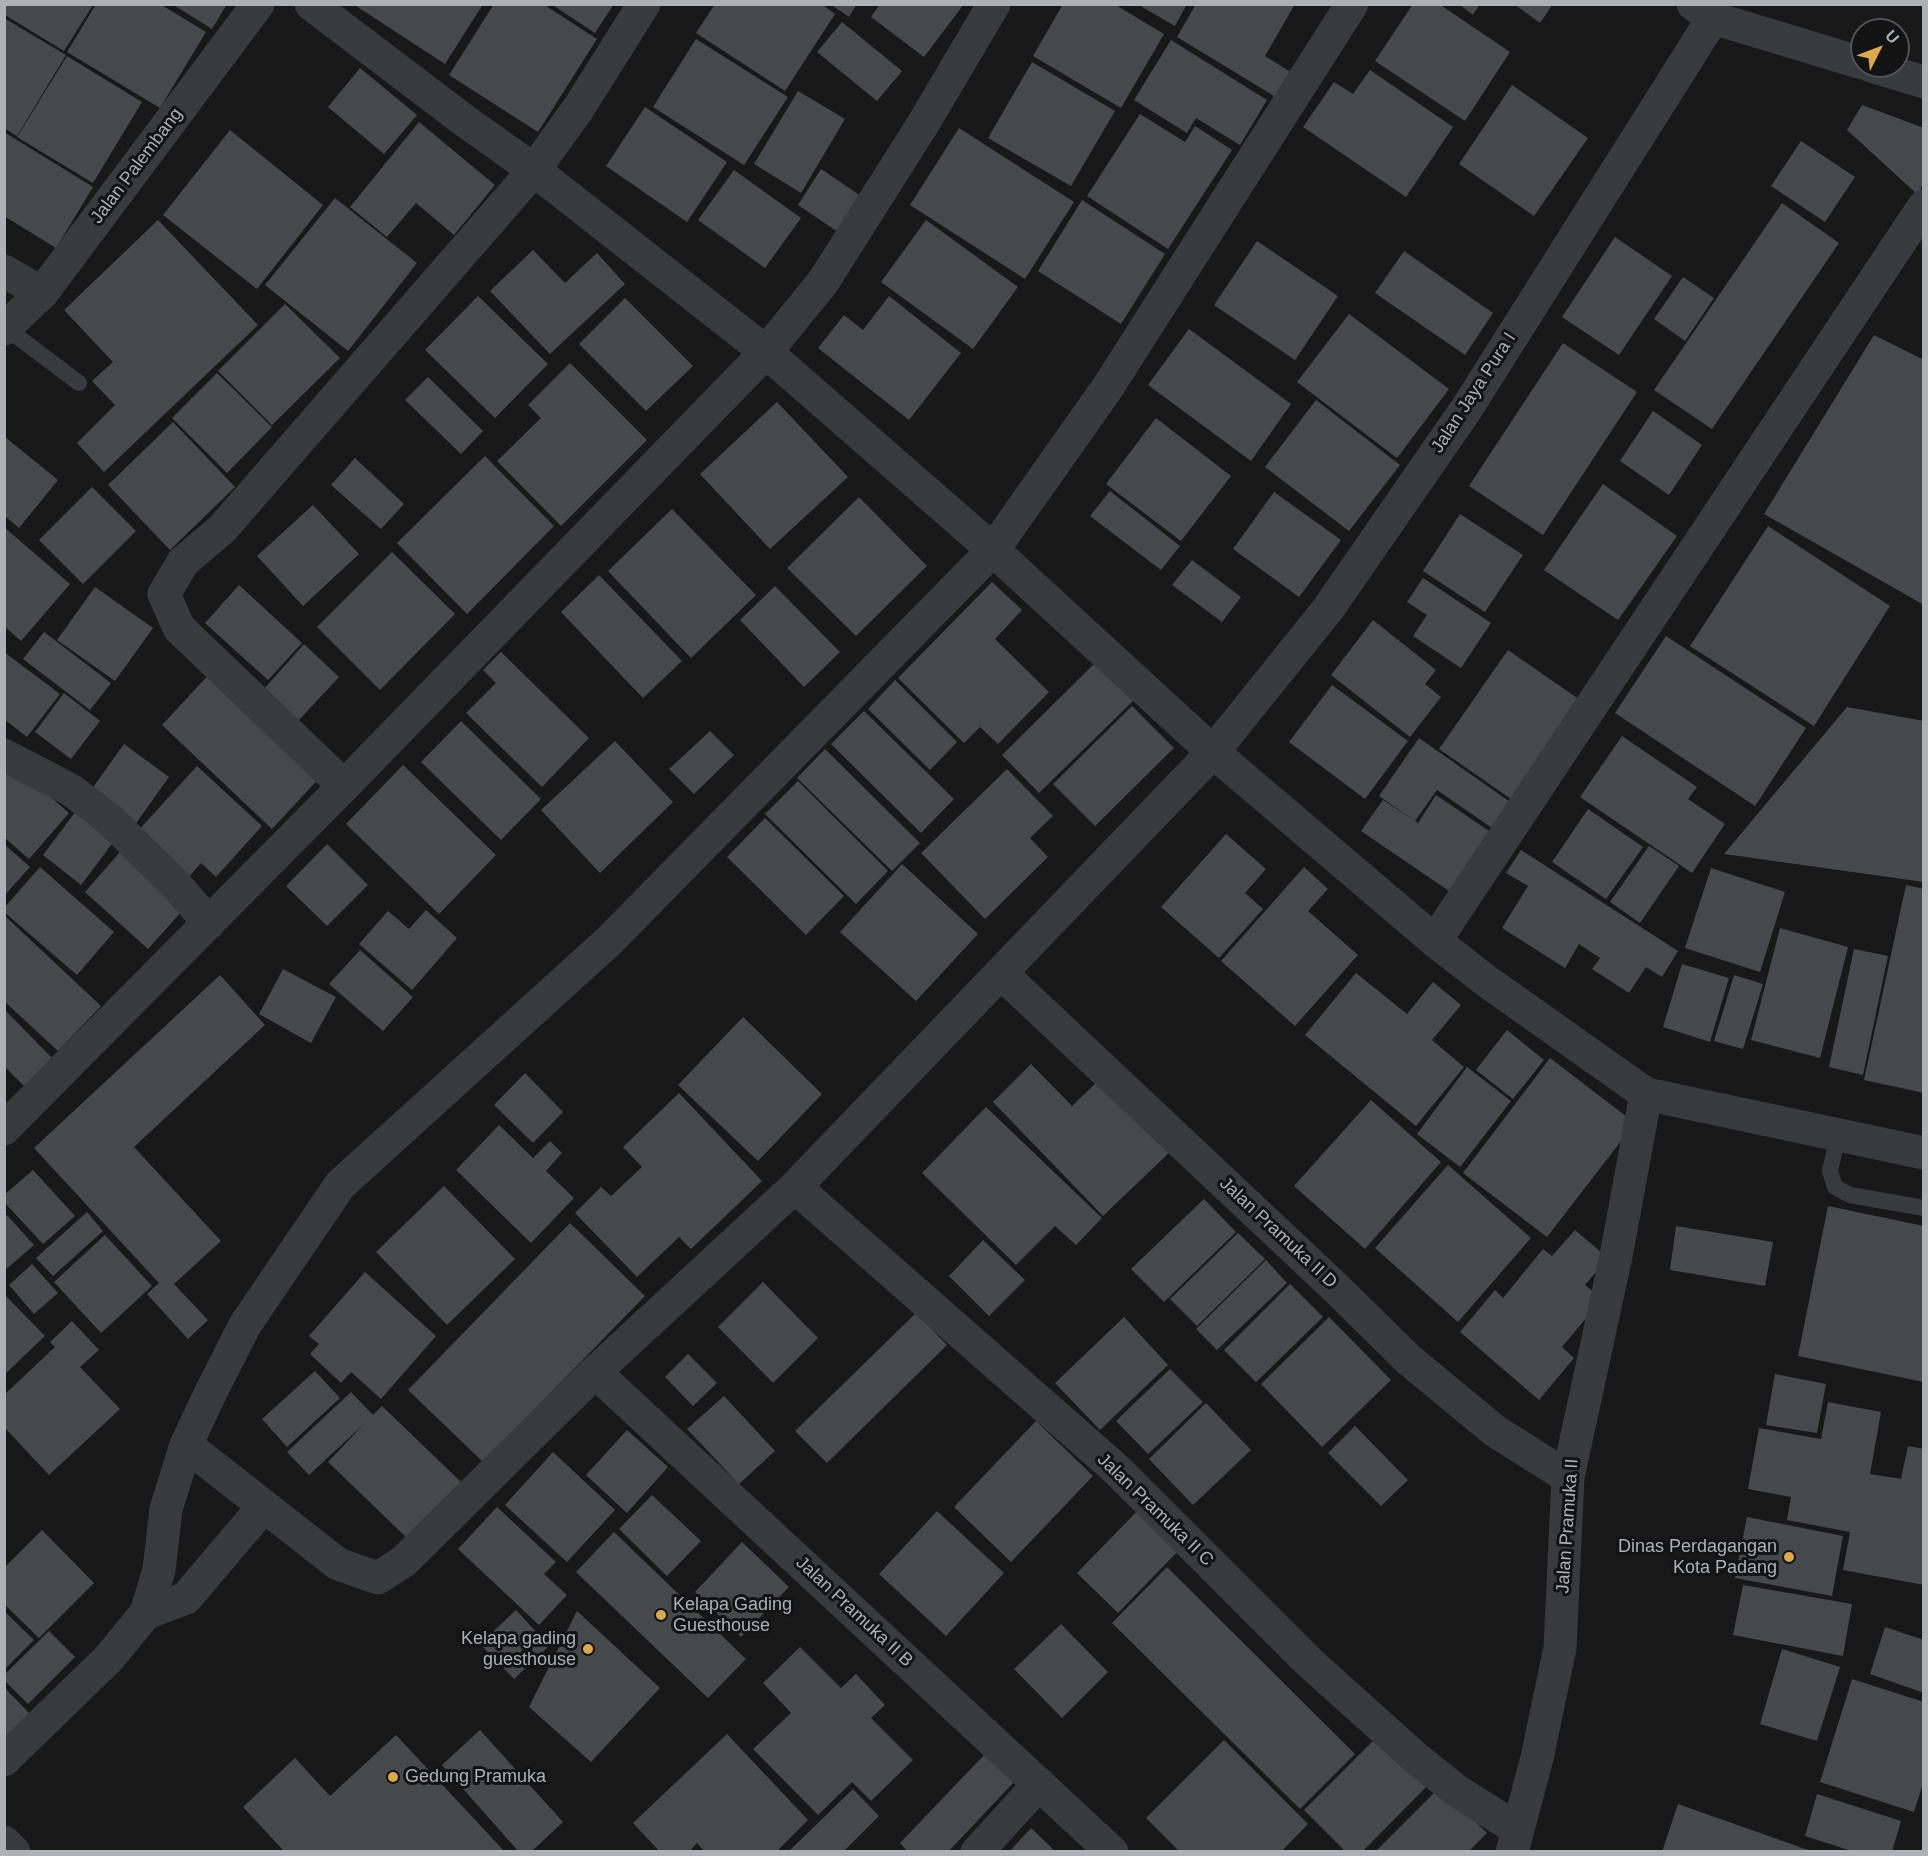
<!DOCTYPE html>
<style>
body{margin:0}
#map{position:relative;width:1928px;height:1856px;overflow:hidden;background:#181819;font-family:Helvetica,sans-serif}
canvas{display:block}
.frame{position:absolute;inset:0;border:6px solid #acb0b7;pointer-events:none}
.north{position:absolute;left:1850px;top:18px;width:60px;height:60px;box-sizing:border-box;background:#131314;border:2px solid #505255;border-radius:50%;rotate:48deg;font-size:16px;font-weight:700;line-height:24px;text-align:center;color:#acb0b7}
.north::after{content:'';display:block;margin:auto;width:21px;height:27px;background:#dba84e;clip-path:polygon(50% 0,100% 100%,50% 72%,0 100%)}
</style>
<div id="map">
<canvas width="1928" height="1856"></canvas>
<div class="frame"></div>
<div class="north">U</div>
</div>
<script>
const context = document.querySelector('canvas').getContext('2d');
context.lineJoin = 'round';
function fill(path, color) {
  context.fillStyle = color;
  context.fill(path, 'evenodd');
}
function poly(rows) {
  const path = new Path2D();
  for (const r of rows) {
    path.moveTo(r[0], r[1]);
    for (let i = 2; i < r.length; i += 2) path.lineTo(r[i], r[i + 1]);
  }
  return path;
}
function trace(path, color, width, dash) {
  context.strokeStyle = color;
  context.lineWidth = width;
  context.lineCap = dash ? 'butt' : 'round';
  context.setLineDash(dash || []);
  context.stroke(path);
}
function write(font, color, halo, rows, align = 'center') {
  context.font = font + ' Helvetica,sans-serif';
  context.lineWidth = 6;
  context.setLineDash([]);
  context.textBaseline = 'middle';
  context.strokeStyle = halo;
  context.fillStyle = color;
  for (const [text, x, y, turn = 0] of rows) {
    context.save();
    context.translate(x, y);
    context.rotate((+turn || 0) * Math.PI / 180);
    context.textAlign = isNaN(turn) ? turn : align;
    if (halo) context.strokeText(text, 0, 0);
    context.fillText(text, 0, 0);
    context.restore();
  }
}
fill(poly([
 [96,4,160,4,206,32,160,108,67,52],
 [172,4,227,4,212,29],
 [353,4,483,4,445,64],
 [494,4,543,4,597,39,538,132,449,75],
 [551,4,614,4,595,33],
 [715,4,821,4,835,14,785,91,696,33],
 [830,4,857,4,849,17],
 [880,4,964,4,924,57,871,17],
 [1063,4,1114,4,1164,34,1121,108,1033,56],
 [1137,4,1187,4,1175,26],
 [1196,4,1295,4,1265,56,1294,74,1279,99,1177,37],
 [1413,4,1439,4,1510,52,1465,121,1375,61],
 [1459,4,1480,4,1473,15],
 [1514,4,1553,4,1540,23],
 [5,5,93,5,64,51,5,15],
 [4,18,66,55,17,136,4,128],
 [842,22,902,71,877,101,817,52],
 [696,39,788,97,744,165,653,107],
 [1171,40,1267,100,1240,145,1196,118,1187,133,1134,100],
 [67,56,142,102,93,183,17,137],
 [1032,62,1115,111,1071,186,988,138],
 [360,68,417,115,384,154,328,107],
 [1370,70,1453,127,1406,197,1303,127,1334,82,1353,94],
 [1512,85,1588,138,1534,216,1459,164],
 [798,91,845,119,801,193,754,164],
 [1862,105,1924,128,1924,181,1918,195,1847,130],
 [645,107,727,162,687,222,606,166],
 [1140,114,1185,142,1195,126,1232,150,1168,249,1087,196],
 [419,122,495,185,454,235,416,203,387,237,350,207],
 [959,128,1074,202,1025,279,910,205],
 [230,130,323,205,257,289,163,215],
 [4,132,93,187,56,248,4,216],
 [1801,141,1855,177,1825,222,1771,186],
 [821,169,861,196,838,232,798,205],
 [734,170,801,218,765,268,698,220],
 [335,198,417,263,348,351,265,285],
 [1082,200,1165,254,1121,324,1038,271],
 [1782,203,1839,243,1712,429,1654,390],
 [158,220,258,325,104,472,77,443,115,405,92,381,113,362,64,310],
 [926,220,1018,287,973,349,881,282],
 [1615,237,1672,276,1619,355,1562,317],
 [1257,241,1338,296,1295,360,1214,305],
 [533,250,565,283,597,253,625,284,550,354,490,291],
 [1404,251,1493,313,1465,355,1375,293],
 [1683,277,1714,298,1685,341,1654,319],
 [478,296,548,364,495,418,425,350],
 [889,296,961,353,909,420,818,348,844,315,863,330],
 [625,298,693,366,646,411,579,344],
 [285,304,340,358,272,425,218,371],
 [1349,314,1449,389,1397,458,1297,382],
 [1189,329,1291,404,1251,461,1148,385],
 [1874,335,1924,360,1924,605,1764,514],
 [1563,343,1637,392,1543,535,1469,486],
 [570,363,647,440,561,526,497,461,541,418,528,405],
 [217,373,272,427,227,473,172,418],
 [428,377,483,431,461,454,405,400],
 [1316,400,1400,465,1349,531,1265,467],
 [777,402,848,477,770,549,700,474],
 [1653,411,1702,445,1669,495,1620,461],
 [1156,418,1231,476,1181,541,1106,484],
 [173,422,235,487,170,550,108,485],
 [5,437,58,480,19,528,5,516],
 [485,456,554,526,467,614,397,543],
 [355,458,404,504,381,529,331,485],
 [1603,484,1677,536,1618,620,1544,570],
 [92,487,136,531,83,584,39,540],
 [1110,491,1180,546,1161,570,1090,516],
 [1274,492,1341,540,1299,597,1233,549],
 [859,497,927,566,856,636,787,568],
 [313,505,359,554,303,606,257,556],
 [672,509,756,595,691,658,608,571],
 [1460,514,1523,555,1485,612,1423,571],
 [1768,526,1890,606,1814,726,1690,646],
 [4,527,70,584,21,641,4,626],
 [392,552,455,614,380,690,317,627],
 [1192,560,1241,597,1222,622,1172,585],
 [599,575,682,661,643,698,561,612],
 [1423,578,1491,623,1461,668,1413,636,1427,615,1407,602],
 [992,582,1022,610,995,639,1049,692,998,744,980,727,964,743,898,678],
 [239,585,302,643,268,680,205,623],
 [775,586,840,652,804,687,740,620],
 [95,587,153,628,115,681,57,640],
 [1373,620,1436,670,1425,684,1441,697,1410,737,1331,675],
 [44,632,111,683,90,710,23,659],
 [1666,636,1806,728,1755,806,1615,713],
 [304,644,339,677,299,720,264,689],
 [1508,650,1580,700,1511,799,1439,749],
 [4,652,60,694,27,737,4,719],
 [501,652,589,738,542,787,466,713,496,683,483,670],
 [1096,662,1133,701,1039,793,1002,755],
 [214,669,325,772,272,829,162,725],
 [895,680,957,742,930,770,868,709],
 [1332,685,1408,741,1365,799,1289,742],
 [64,693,100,721,71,759,35,732],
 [1132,706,1174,748,1095,826,1053,784],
 [1847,707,1924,721,1924,882,1724,854],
 [864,711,954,799,921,833,831,744],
 [461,721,541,799,501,840,421,762],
 [710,731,734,755,694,794,669,769],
 [1622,736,1697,787,1688,799,1725,824,1692,873,1580,797],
 [1419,738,1513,804,1495,830,1437,790,1415,821,1379,796],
 [615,741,673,802,600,873,541,810],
 [124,744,169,777,132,829,86,797],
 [825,749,920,843,892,871,797,778],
 [5,757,69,813,29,859,5,838],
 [403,765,496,855,439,914,346,824],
 [197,766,262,826,216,877,201,863,186,880,135,834],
 [1007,769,1053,816,1030,838,1048,857,985,919,921,853],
 [798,781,888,871,856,904,765,814],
 [1436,795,1489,831,1449,891,1361,831,1383,800,1418,823],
 [82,803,120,833,81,885,43,855],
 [1588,809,1643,847,1606,899,1552,862],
 [765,818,844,896,806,935,727,857],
 [1226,834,1266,869,1245,893,1263,909,1219,958,1161,907],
 [4,844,30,867,4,896],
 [327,844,368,885,327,926,286,886],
 [1649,846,1679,866,1640,923,1610,902],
 [1521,850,1678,951,1662,977,1646,967,1629,993,1592,969,1600,958,1579,944,1565,968,1502,928,1528,886,1506,873],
 [120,852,183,910,148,949,85,892],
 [902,864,978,934,916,1001,840,932],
 [40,867,114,932,77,975,4,912,4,908],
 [1304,867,1328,889,1308,911,1358,955,1295,1026,1221,961],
 [1711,868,1785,892,1760,972,1685,948],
 [1906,885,1924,889,1924,1093,1864,1080],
 [426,910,457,938,412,990,359,944,388,911,409,929],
 [4,915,101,1006,58,1051,4,1001],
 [1780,928,1848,947,1820,1058,1751,1040],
 [1854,949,1888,956,1863,1075,1829,1067],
 [360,950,413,997,383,1031,329,984],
 [1682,964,1729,978,1710,1042,1663,1027],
 [283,969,336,997,311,1043,259,1014],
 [1356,973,1407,1014,1433,982,1461,1005,1432,1040,1464,1067,1416,1126,1305,1035],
 [220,975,265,1025,134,1147,221,1241,174,1284,208,1320,188,1339,147,1294,159,1283,34,1148],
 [1734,975,1763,984,1743,1049,1714,1041],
 [4,1009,53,1059,24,1086,4,1066],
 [743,1017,822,1094,758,1161,678,1085],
 [1507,1030,1544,1060,1513,1099,1476,1070],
 [1550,1058,1635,1123,1547,1237,1463,1173],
 [1031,1064,1072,1106,1103,1076,1173,1149,1103,1216,993,1102],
 [1467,1067,1511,1101,1460,1167,1417,1134],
 [525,1073,563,1112,533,1143,494,1105],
 [679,1093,762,1181,691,1249,679,1237,637,1277,575,1213,601,1187,611,1196,642,1167,623,1147],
 [1371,1100,1441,1162,1365,1249,1294,1186],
 [986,1107,1102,1218,1076,1245,1055,1226,1016,1265,922,1173],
 [499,1125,533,1158,550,1141,562,1153,546,1171,574,1198,531,1243,456,1170],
 [1448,1165,1531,1238,1458,1322,1375,1248],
 [33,1170,75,1216,43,1244,4,1202,4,1195],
 [444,1186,515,1259,447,1325,376,1252],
 [1204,1199,1236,1232,1164,1302,1131,1269],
 [1828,1206,1924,1226,1924,1382,1798,1356],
 [87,1212,103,1231,53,1276,36,1258],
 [7,1215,34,1245,4,1271,4,1218],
 [570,1223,645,1296,483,1462,408,1390],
 [1676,1226,1773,1242,1765,1286,1670,1270],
 [1575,1230,1608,1258,1585,1285,1602,1299,1562,1347,1574,1358,1539,1400,1460,1332,1495,1290,1503,1298,1543,1249,1552,1256],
 [1238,1233,1265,1259,1197,1326,1170,1299],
 [105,1235,152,1286,101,1333,54,1282],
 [983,1240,1025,1280,989,1316,949,1276],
 [1266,1260,1287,1283,1217,1350,1196,1329],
 [32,1264,58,1293,34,1314,9,1285],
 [365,1272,436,1336,381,1399,351,1372,341,1383,310,1354,319,1344,309,1336],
 [763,1282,818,1338,773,1383,718,1327],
 [1290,1284,1323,1317,1256,1382,1224,1350],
 [4,1294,45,1336,4,1375],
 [916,1313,947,1345,827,1463,795,1431],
 [1124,1317,1168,1365,1100,1430,1055,1383],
 [1329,1317,1391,1380,1322,1447,1261,1384],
 [72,1321,99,1350,80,1367,120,1409,49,1475,4,1427,4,1395,55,1347,50,1342],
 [688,1354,717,1383,693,1406,665,1377],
 [1170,1369,1203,1402,1148,1454,1116,1421],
 [315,1371,340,1398,287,1447,262,1419],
 [1775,1374,1826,1384,1817,1433,1766,1425],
 [351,1392,373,1415,382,1406,461,1482,407,1538,328,1462,363,1425,309,1475,287,1452],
 [724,1396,775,1451,739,1484,687,1429],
 [1828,1402,1881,1412,1870,1474,1901,1479,1908,1446,1924,1449,1924,1585,1843,1570,1850,1532,1787,1520,1791,1497,1748,1489,1759,1428,1821,1439],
 [1206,1403,1251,1450,1193,1505,1149,1459],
 [1036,1421,1093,1476,1011,1562,954,1507],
 [1355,1426,1408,1480,1381,1506,1328,1453],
 [627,1430,668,1467,627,1513,586,1475],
 [553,1452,615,1510,567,1562,505,1505],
 [652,1495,701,1541,667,1576,619,1529],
 [1142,1506,1183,1546,1118,1613,1077,1573],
 [497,1507,556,1562,544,1574,567,1595,539,1625,458,1549],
 [937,1511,1004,1573,946,1636,879,1574],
 [1747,1517,1843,1536,1832,1596,1735,1578],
 [42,1530,94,1583,39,1638,4,1604,4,1568],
 [614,1532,746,1659,708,1698,576,1572],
 [742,1542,789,1587,741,1637,695,1592],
 [1167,1567,1355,1754,1300,1809,1112,1623],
 [1743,1585,1852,1604,1843,1656,1733,1635],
 [516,1610,549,1646,514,1679,480,1644],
 [4,1611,34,1640,4,1670],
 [577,1611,660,1688,591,1762,529,1707],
 [1061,1624,1108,1672,1062,1718,1014,1669],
 [1885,1627,1924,1640,1924,1693,1870,1674],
 [49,1631,75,1657,28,1704,4,1680,4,1675],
 [800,1647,841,1688,856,1674,885,1705,871,1718,913,1760,871,1801,852,1782,818,1815,753,1749,791,1713,763,1683],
 [1782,1649,1840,1667,1817,1741,1760,1724],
 [1852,1679,1924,1702,1924,1780,1914,1812,1820,1782],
 [4,1687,32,1716,4,1742],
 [480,1730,563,1822,531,1852,519,1852,442,1765],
 [1381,1733,1431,1782,1362,1852,1346,1852,1304,1810],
 [727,1734,808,1820,776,1852,705,1852,697,1843,689,1852,660,1852,633,1823],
 [396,1735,505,1852,282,1852,283,1850,243,1807,295,1758,330,1796],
 [1224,1740,1308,1824,1281,1852,1180,1852,1146,1818],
 [985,1754,1014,1782,948,1852,908,1852,900,1843],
 [1440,1787,1487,1833,1468,1852,1375,1852],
 [853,1789,879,1816,843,1852,788,1852],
 [1817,1794,1901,1821,1892,1852,1855,1852,1805,1836],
 [1678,1804,1811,1851,1811,1852,1662,1852],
 [1031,1828,1056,1852,1009,1852]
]), '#47484b');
trace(poly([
 [6,328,79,383],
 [1838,1135,1830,1171,1835,1187,1850,1195,1924,1208]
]), '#393a3e', 16);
trace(poly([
 [311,4,465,121,534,170,766,352,993,550,1213,752,1435,941,1485,980,1646,1094,1924,1153],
 [1693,4,1713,18,1862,63],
 [1871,66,1924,82],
 [4,271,42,293,258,4],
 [4,329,42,293],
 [4,755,71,790,109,819,176,885,209,923],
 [344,786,179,628,164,594,183,562,222,529,534,170,578,109,644,4],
 [1435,941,1924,206],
 [1001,973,1338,1290,1408,1359,1495,1431,1568,1477],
 [4,1129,344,786,766,352,823,282,923,124,994,4],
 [795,1187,1116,1469,1309,1662,1417,1759,1457,1791,1517,1829],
 [595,1372,1112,1852],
 [186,1445,338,1564,378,1578,404,1561,595,1372,795,1187,1213,752,1328,609,1467,408,1713,18],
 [146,1613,186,1598,264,1506],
 [4,1760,109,1658,146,1613,159,1570,166,1509,186,1445,211,1392,245,1325,340,1185,609,941,993,550,1108,387,1352,4],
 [4,1842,14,1852],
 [977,1852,1039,1784],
 [1512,1852,1537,1758,1560,1648,1568,1477,1616,1256,1646,1094]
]), '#393a3e', 33);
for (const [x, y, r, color] of [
 [1789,1557,6,"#dba84e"],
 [661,1615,6,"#dba84e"],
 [588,1649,6,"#dba84e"],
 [393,1777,6,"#dba84e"]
]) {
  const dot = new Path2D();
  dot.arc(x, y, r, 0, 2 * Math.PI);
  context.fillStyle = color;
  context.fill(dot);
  trace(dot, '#131314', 2);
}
write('18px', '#acb0b7', '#131314', [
 ["Jalan Palembang",137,166,-53],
 ["Jalan Jaya Pura I",1474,393,-57],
 ["Jalan Pramuka II D",1278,1233,43],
 ["Jalan Pramuka II C",1155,1510,44],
 ["Jalan Pramuka II",1568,1526,-86],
 ["Jalan Pramuka II B",854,1612,43]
]);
write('18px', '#acb0b7', '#131314', [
 ["Dinas Perdagangan",1777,1547],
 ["Kota Padang",1777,1568],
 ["Kelapa Gading",673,1605,"left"],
 ["Guesthouse",673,1626,"left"],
 ["Kelapa gading",576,1639],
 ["guesthouse",576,1660],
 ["Gedung Pramuka",405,1777,"left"]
], 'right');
</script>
